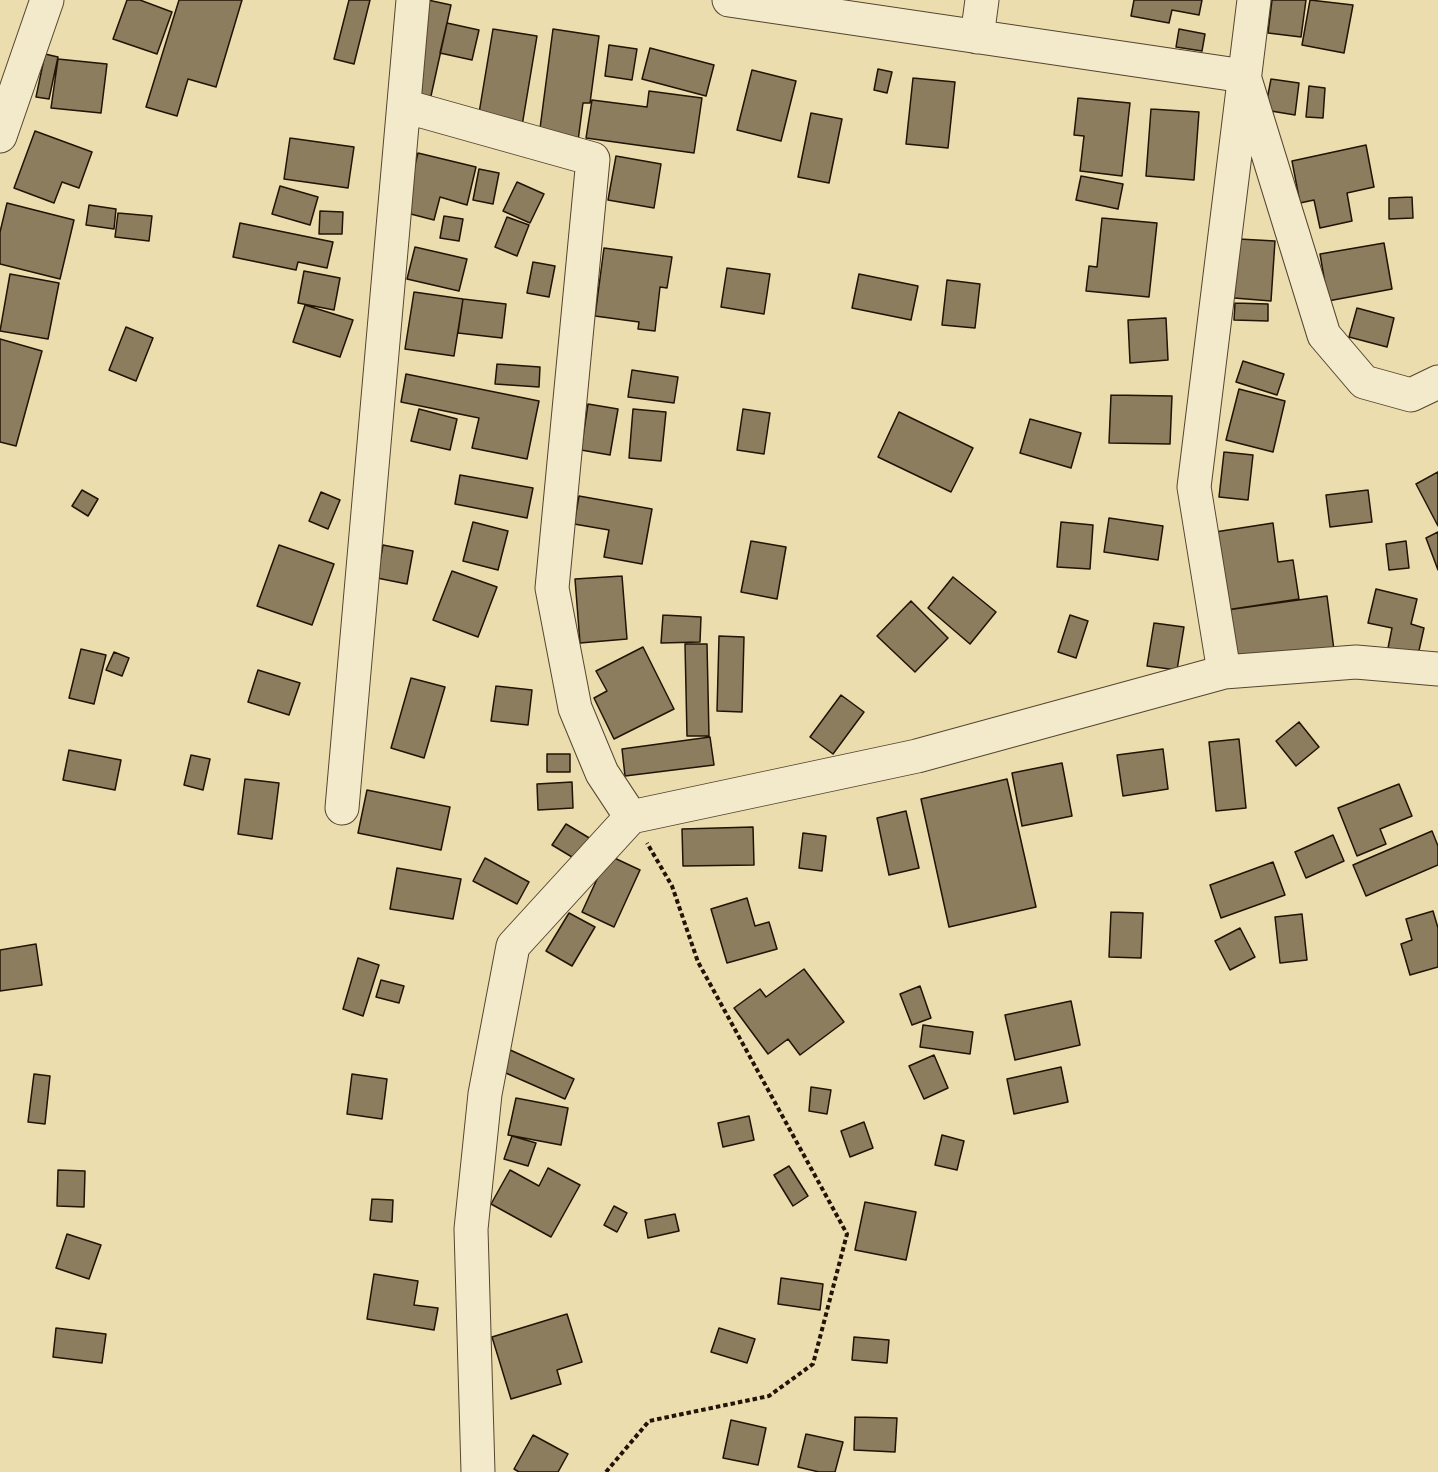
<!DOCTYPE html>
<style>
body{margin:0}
canvas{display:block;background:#ecddaf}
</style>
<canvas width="1438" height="1472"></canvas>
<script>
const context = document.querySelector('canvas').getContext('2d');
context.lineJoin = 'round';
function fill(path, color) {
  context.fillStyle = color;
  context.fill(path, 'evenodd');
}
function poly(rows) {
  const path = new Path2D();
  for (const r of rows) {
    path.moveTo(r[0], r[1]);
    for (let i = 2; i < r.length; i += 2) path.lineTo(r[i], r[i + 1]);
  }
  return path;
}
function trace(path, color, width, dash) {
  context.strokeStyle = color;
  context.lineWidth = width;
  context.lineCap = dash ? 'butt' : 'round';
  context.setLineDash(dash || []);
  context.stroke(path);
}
const building = poly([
 [127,0,140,0,172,12,157,54,113,39,127,0],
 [179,0,242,0,216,87,188,79,177,116,146,107,179,0],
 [349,0,370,0,354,64,334,59,349,0],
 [428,0,451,5,429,105,406,100,428,0],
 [1134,0,1202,0,1199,15,1172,10,1169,23,1131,16,1134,0],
 [1272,0,1306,0,1301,37,1268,33,1272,0],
 [1310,0,1353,5,1344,53,1302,45,1310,0],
 [447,23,479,30,472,60,440,53,447,23],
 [493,29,537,36,521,132,477,125,493,29],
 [553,29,599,36,590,103,583,103,578,141,539,136,553,29],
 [1179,29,1205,34,1202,51,1176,47,1179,29],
 [609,45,637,49,632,80,605,76,609,45],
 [650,48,714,65,706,96,642,79,650,48],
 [45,54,58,57,49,99,36,97,45,54],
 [58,59,107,64,101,113,51,108,58,59],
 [878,69,892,72,887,93,874,90,878,69],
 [752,70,796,81,781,141,737,130,752,70],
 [913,78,955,82,948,148,906,144,913,78],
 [1271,79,1299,83,1295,115,1265,110,1271,79],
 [1309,86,1325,88,1323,118,1306,117,1309,86],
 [649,91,702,98,694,153,586,138,592,100,647,107,649,91],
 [1078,98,1130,103,1122,176,1080,171,1084,136,1074,135,1078,98],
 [1151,109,1199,112,1194,180,1146,176,1151,109],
 [811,113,842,119,829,183,798,177,811,113],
 [35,131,92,152,79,188,62,182,54,203,14,188,35,131],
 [290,138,354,147,348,188,284,179,290,138],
 [1366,145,1374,187,1347,193,1352,221,1320,228,1314,200,1300,203,1292,161,1366,145],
 [418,153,476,167,467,205,440,197,434,220,403,212,418,153],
 [616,156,661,164,654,208,608,200,616,156],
 [479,169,499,173,493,204,473,200,479,169],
 [1081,176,1123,184,1118,209,1076,200,1081,176],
 [517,182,544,194,530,223,503,211,517,182],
 [280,186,318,197,310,225,272,214,280,186],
 [1412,197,1413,218,1389,219,1389,198,1412,197],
 [7,203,74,220,60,279,0,264,0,232,7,203],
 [89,205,116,209,114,229,86,225,89,205],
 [320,211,343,212,342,234,319,234,320,211],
 [118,213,152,216,149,241,115,237,118,213],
 [444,216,463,219,459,241,440,238,444,216],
 [507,217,529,225,517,256,495,247,507,217],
 [1102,218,1157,223,1149,297,1086,291,1089,266,1097,267,1102,218],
 [240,223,333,242,327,268,298,262,296,270,233,257,240,223],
 [1239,239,1275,241,1271,301,1234,298,1239,239],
 [1384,243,1392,289,1328,301,1320,254,1384,243],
 [415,247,467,259,459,291,407,279,415,247],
 [604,248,672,257,667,288,660,287,655,331,638,329,639,322,595,316,604,248],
 [533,262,555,266,549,297,527,293,533,262],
 [727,268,770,274,764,314,721,307,727,268],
 [304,271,340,278,334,310,298,303,304,271],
 [10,274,59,283,48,339,0,331,10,274],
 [859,274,918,286,911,320,852,308,859,274],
 [947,280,980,284,975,328,942,325,947,280],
 [414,292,463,299,454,356,405,349,414,292],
 [463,299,506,304,502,338,458,333,463,299],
 [1235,303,1268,304,1268,321,1234,320,1235,303],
 [305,305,353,320,340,357,293,342,305,305],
 [1357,308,1394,318,1387,347,1349,337,1357,308],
 [1166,318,1168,360,1130,363,1128,320,1166,318],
 [126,327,153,338,136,381,109,370,126,327],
 [0,339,42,351,16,446,0,442,0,339],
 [1243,361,1284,374,1277,395,1236,382,1243,361],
 [497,364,540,367,539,387,495,384,497,364],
 [632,370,678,377,674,403,628,397,632,370],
 [406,374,539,401,527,459,472,448,479,418,401,402,406,374],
 [1239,389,1285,401,1273,452,1226,440,1239,389],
 [1111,395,1172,396,1170,444,1109,443,1111,395],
 [588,404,618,409,610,455,581,450,588,404],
 [419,409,457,419,450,450,411,441,419,409],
 [633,409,666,412,661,461,629,458,633,409],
 [743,409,770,413,764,454,737,450,743,409],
 [899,412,973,448,951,492,878,457,899,412],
 [1030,419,1081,433,1071,468,1020,453,1030,419],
 [1224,452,1253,455,1248,500,1219,497,1224,452],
 [1438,472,1438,526,1416,484,1438,472],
 [460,475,533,488,527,518,455,504,460,475],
 [82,490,98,499,88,516,72,506,82,490],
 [1368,490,1372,522,1330,527,1326,495,1368,490],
 [321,492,340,500,328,529,309,521,321,492],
 [579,496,652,509,642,564,604,557,609,530,574,524,579,496],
 [1109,518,1163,526,1158,560,1104,552,1109,518],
 [473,522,508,531,498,570,463,561,473,522],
 [1061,522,1093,525,1090,569,1057,567,1061,522],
 [1273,523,1278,562,1293,560,1299,599,1226,610,1215,532,1273,523],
 [1438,532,1438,570,1426,538,1438,532],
 [751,541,786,547,777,599,741,592,751,541],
 [1406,541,1409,568,1389,570,1386,544,1406,541],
 [279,545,334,564,312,625,257,606,279,545],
 [383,545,413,551,407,584,377,578,383,545],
 [452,571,497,587,478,637,433,620,452,571],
 [622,576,627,639,580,643,575,579,622,576],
 [953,577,996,612,970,644,928,608,953,577],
 [1376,589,1417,599,1411,624,1424,628,1418,655,1388,648,1392,628,1368,623,1376,589],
 [1327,596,1334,650,1234,664,1227,610,1327,596],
 [911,601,948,638,915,672,877,636,911,601],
 [663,615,701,617,700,642,661,643,663,615],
 [1070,615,1088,621,1076,658,1058,652,1070,615],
 [1154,623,1184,627,1177,670,1147,666,1154,623],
 [719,636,744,637,742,712,717,711,719,636],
 [685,644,707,644,709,736,687,736,685,644],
 [643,647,674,709,614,739,594,698,607,691,596,671,643,647],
 [81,649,106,655,94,704,69,698,81,649],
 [114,652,129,658,122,676,106,670,114,652],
 [258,670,300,683,289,715,248,702,258,670],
 [411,678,445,687,424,758,391,748,411,678],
 [496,686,532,690,528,725,491,721,496,686],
 [841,695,864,712,833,754,810,737,841,695],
 [1299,722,1319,747,1296,766,1276,741,1299,722],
 [710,737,714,765,625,776,622,749,710,737],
 [1239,739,1246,808,1216,811,1209,742,1239,739],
 [1163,749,1168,789,1123,796,1117,755,1163,749],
 [69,750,121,760,115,790,63,780,69,750],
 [547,754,570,754,570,772,547,772,547,754],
 [191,755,210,759,203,790,184,785,191,755],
 [1062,763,1072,816,1022,826,1012,773,1062,763],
 [245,779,279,783,272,839,238,834,245,779],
 [1007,779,1036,907,949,927,921,799,1007,779],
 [572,782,573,808,538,810,537,784,572,782],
 [1399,784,1412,816,1380,829,1386,844,1357,856,1338,808,1399,784],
 [367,790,450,807,441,850,358,833,367,790],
 [906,811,919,868,889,875,877,818,906,811],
 [566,824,591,839,577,860,552,845,566,824],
 [753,827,754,865,683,866,682,829,753,827],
 [1432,831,1438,846,1438,865,1366,896,1353,865,1432,831],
 [803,833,826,836,822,871,799,868,803,833],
 [1333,835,1344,861,1306,878,1295,852,1333,835],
 [608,855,640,870,614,927,582,912,608,855],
 [485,858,529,882,517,904,473,881,485,858],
 [1273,862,1285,895,1221,918,1210,885,1273,862],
 [397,868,461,879,453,919,390,909,397,868],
 [747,898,755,926,769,922,777,949,727,963,711,909,747,898],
 [1433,911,1438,928,1438,967,1410,975,1401,944,1412,940,1406,919,1433,911],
 [1111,912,1143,913,1141,958,1109,957,1111,912],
 [569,913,595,927,572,966,546,951,569,913],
 [1302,914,1307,960,1280,963,1275,917,1302,914],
 [1240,928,1255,957,1230,970,1215,941,1240,928],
 [36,944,42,985,0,991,0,950,36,944],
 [358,958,379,965,363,1016,343,1009,358,958],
 [804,969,844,1022,800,1055,788,1039,768,1054,734,1008,760,989,766,997,804,969],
 [381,980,404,986,399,1003,376,997,381,980],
 [920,986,931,1018,912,1025,900,994,920,986],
 [1071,1001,1080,1045,1015,1060,1005,1015,1071,1001],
 [923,1025,973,1032,970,1054,920,1047,923,1025],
 [508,1049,574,1079,565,1099,499,1070,508,1049],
 [934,1055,948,1088,924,1099,909,1066,934,1055],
 [1061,1067,1068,1102,1014,1114,1007,1079,1061,1067],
 [34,1074,50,1076,45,1124,28,1122,34,1074],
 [352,1074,387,1079,382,1119,347,1114,352,1074],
 [811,1087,831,1090,827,1114,809,1111,811,1087],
 [516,1098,568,1108,561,1145,508,1135,516,1098],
 [749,1116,754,1140,723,1147,718,1123,749,1116],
 [864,1122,873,1148,850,1157,841,1131,864,1122],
 [942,1135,964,1141,957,1170,935,1165,942,1135],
 [512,1136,536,1143,528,1166,504,1159,512,1136],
 [789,1166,808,1196,793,1206,774,1175,789,1166],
 [548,1168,580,1185,551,1237,491,1204,510,1170,539,1186,548,1168],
 [58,1170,85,1171,84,1207,57,1206,58,1170],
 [372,1199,393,1200,392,1222,370,1220,372,1199],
 [865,1202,916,1212,906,1260,855,1250,865,1202],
 [614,1206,627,1213,617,1232,604,1225,614,1206],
 [675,1214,679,1231,648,1238,645,1220,675,1214],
 [67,1234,101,1245,89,1279,56,1268,67,1234],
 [374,1274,418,1281,414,1305,438,1308,434,1330,367,1319,374,1274],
 [781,1278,823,1284,820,1310,778,1304,781,1278],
 [567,1314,582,1362,557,1370,561,1384,511,1399,492,1337,567,1314],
 [56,1328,106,1334,102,1363,53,1357,56,1328],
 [719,1328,755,1339,747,1363,711,1352,719,1328],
 [854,1337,889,1340,887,1363,852,1360,854,1337],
 [855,1417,897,1418,895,1452,854,1450,855,1417],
 [731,1420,766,1428,758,1465,723,1458,731,1420],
 [806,1434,843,1442,835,1472,819,1472,798,1467,806,1434],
 [533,1435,568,1454,558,1472,519,1472,514,1469,533,1435]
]);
fill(building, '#8b7d5d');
trace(building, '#211404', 1.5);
const minor = poly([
 [729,0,1244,76,1324,335,1364,382,1411,395,1438,382],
 [977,37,982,0],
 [404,106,593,159,552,588,575,708,602,773,631,817,917,756,1224,672,1356,662,1438,669],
 [0,136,47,0],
 [1224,672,1194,487,1254,0],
 [342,808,413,0],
 [478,1472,471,1229,485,1094,513,946,631,817]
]);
trace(minor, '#54462f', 35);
trace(poly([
 [606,1472,649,1421,769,1396,813,1364,847,1234,698,962,672,886,647,843]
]), '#211404', 4, [4.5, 3]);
trace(minor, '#f3e9cb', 33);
</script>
